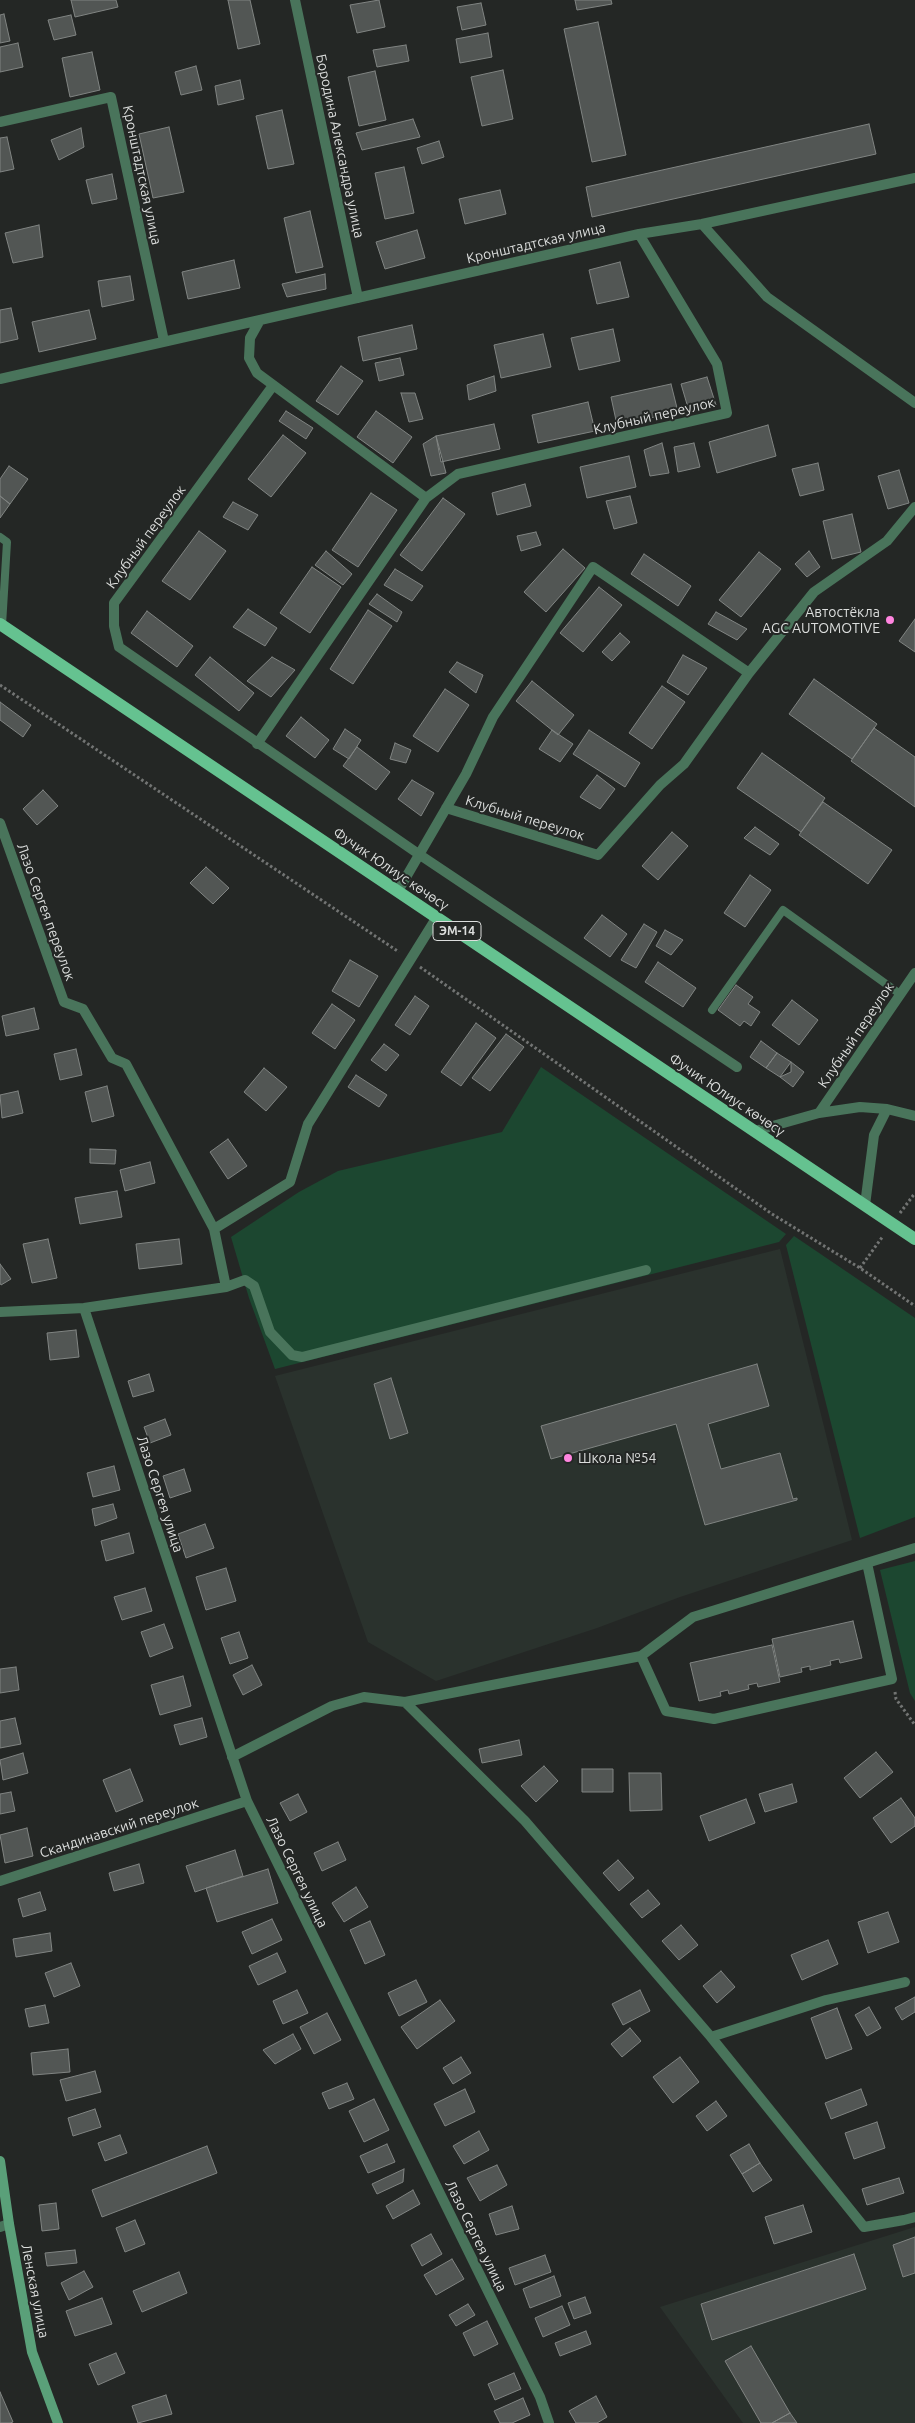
<!DOCTYPE html>
<meta charset="utf-8">
<style>
body{margin:0}
canvas{display:block;background:#242725}
</style>
<canvas width="915" height="2423"></canvas>
<script>
const context = document.querySelector('canvas').getContext('2d');
context.lineJoin = 'round';
function fill(path, color) {
  context.fillStyle = color;
  context.fill(path, 'evenodd');
}
function poly(rows) {
  const path = new Path2D();
  for (const r of rows) {
    path.moveTo(r[0], r[1]);
    for (let i = 2; i < r.length; i += 2) path.lineTo(r[i], r[i + 1]);
  }
  return path;
}
function trace(path, color, width, dash) {
  context.strokeStyle = color;
  context.lineWidth = width;
  context.lineCap = dash ? 'butt' : 'round';
  context.setLineDash(dash || []);
  context.stroke(path);
}
function write(font, color, halo, rows, align = 'center') {
  context.font = font + ' Ubuntu,sans-serif';
  context.lineWidth = 4;
  context.setLineDash([]);
  context.textBaseline = 'middle';
  context.strokeStyle = halo;
  context.fillStyle = color;
  for (const [text, x, y, turn = 0] of rows) {
    context.save();
    context.translate(x, y);
    context.rotate((+turn || 0) * Math.PI / 180);
    context.textAlign = isNaN(turn) ? turn : align;
    if (halo) context.strokeText(text, 0, 0);
    context.fillText(text, 0, 0);
    context.restore();
  }
}
fill(poly([
 [780,1249,852,1540,680,1597,597,1628,436,1681,368,1642,275,1376],
 [915,2227,915,2423,743,2423,660,2307]
]), '#2a322d');
fill(poly([
 [541,1067,786,1234,779,1242,275,1369,249,1298,231,1237,299,1192,338,1171,502,1132],
 [794,1236,915,1318,915,1517,860,1538,786,1245],
 [915,1561,915,1701,910,1693,880,1570]
]), '#1c4730');
const building = poly([
 [71,0,116,0,118,7,75,17,71,0],
 [228,0,250,0,260,44,238,49,228,0],
 [379,0,385,27,357,33,350,5,379,0],
 [575,0,611,0,612,4,577,10,575,0],
 [481,3,486,25,462,30,457,7,481,3],
 [4,14,10,41,0,43,0,15,4,14],
 [71,15,76,35,54,40,48,20,71,15],
 [598,22,626,155,592,162,564,29,598,22],
 [488,33,492,57,460,63,456,39,488,33],
 [18,43,23,67,0,72,0,47,18,43],
 [406,45,409,61,377,67,373,50,406,45],
 [92,52,100,90,70,97,62,58,92,52],
 [196,66,202,90,181,95,175,72,196,66],
 [503,70,513,119,482,126,471,77,503,70],
 [375,71,386,120,359,126,348,77,375,71],
 [240,80,244,99,218,105,215,86,240,80],
 [282,110,294,164,268,169,256,116,282,110],
 [413,119,420,137,362,150,356,133,413,119],
 [869,124,876,154,592,217,586,187,869,124],
 [169,127,184,192,153,198,139,134,169,127],
 [81,128,84,147,59,160,51,140,81,128],
 [7,137,14,169,0,172,0,138,7,137],
 [439,141,444,157,422,164,417,148,439,141],
 [404,167,414,213,385,219,375,173,404,167],
 [112,174,117,199,92,204,86,180,112,174],
 [500,190,506,214,465,224,459,199,500,190],
 [310,211,323,267,296,273,284,218,310,211],
 [39,225,43,257,13,263,5,233,39,225],
 [417,230,425,258,385,269,376,242,417,230],
 [234,260,240,288,188,299,182,272,234,260],
 [620,262,629,297,597,304,589,270,620,262],
 [325,274,326,289,287,297,282,284,325,274],
 [130,276,134,300,102,307,98,281,130,276],
 [11,308,18,339,0,343,0,310,11,308],
 [89,310,96,339,39,352,32,322,89,310],
 [412,325,417,349,363,361,358,337,412,325],
 [613,329,620,361,579,370,571,338,613,329],
 [543,334,551,367,501,378,494,345,543,334],
 [400,358,404,375,379,381,375,363,400,358],
 [341,366,363,381,338,415,316,401,341,366],
 [494,376,496,391,469,400,467,385,494,376],
 [707,377,716,405,689,411,681,384,707,377],
 [671,384,678,412,617,425,611,397,671,384],
 [401,393,415,393,423,419,409,422,401,393],
 [588,402,595,431,538,443,532,415,588,402],
 [286,411,313,428,306,439,279,421,286,411],
 [376,411,412,437,393,463,357,437,376,411],
 [494,424,500,449,441,462,436,436,494,424],
 [768,425,776,456,717,473,709,442,768,425],
 [283,435,306,453,271,497,248,479,283,435],
 [436,436,446,473,431,476,423,444,436,436],
 [662,443,669,473,650,476,644,450,662,443],
 [694,443,700,467,678,472,674,447,694,443],
 [629,456,636,487,587,498,580,467,629,456],
 [818,463,824,490,800,496,792,469,818,463],
 [9,466,28,479,10,504,0,496,0,479,9,466],
 [899,470,909,503,888,509,878,476,899,470],
 [525,484,531,506,497,515,492,493,525,484],
 [371,493,397,510,358,567,332,550,371,493],
 [0,496,10,504,0,518,0,496],
 [630,496,637,523,614,529,606,501,630,496],
 [443,498,465,514,422,571,400,555,443,498],
 [233,502,258,515,248,530,223,517,233,502],
 [852,514,861,552,832,559,823,521,852,514],
 [199,531,226,551,190,600,162,581,199,531],
 [536,532,541,545,521,551,517,536,536,532],
 [563,549,585,568,546,612,524,592,563,549],
 [326,551,352,574,343,585,315,565,326,551],
 [809,551,820,567,807,577,795,564,809,551],
 [759,552,781,569,741,617,719,600,759,552],
 [644,554,691,586,678,606,631,574,644,554],
 [312,567,341,587,310,633,280,613,312,567],
 [395,569,423,586,412,601,384,585,395,569],
 [599,587,622,605,583,652,560,633,599,587],
 [377,594,402,612,397,622,369,604,377,594],
 [248,609,277,628,265,646,233,627,248,609],
 [368,610,392,626,353,684,330,669,368,610],
 [147,611,193,646,177,667,131,633,147,611],
 [716,612,747,629,737,640,708,624,716,612],
 [915,619,915,652,899,641,915,619],
 [620,633,630,642,612,661,602,652,620,633],
 [683,655,707,668,688,695,667,682,683,655],
 [210,657,254,693,239,711,195,675,210,657],
 [272,657,295,670,271,697,247,681,272,657],
 [457,662,483,675,476,693,449,672,457,662],
 [814,679,877,724,852,759,789,714,814,679],
 [532,681,574,715,558,735,516,701,532,681],
 [662,686,685,702,652,749,629,733,662,686],
 [445,689,469,705,438,752,413,736,445,689],
 [0,702,31,725,23,737,0,720,0,702],
 [301,717,329,740,315,758,286,736,301,717],
 [874,728,915,757,915,807,851,761,874,728],
 [345,729,361,740,349,759,333,749,345,729],
 [552,730,573,744,560,762,539,749,552,730],
 [589,730,640,763,625,787,573,754,589,730],
 [395,743,411,750,406,763,390,759,395,743],
 [357,747,390,772,376,790,343,766,357,747],
 [762,753,825,798,801,832,737,788,762,753],
 [597,775,615,789,600,809,580,797,597,775],
 [412,780,434,793,421,816,398,799,412,780],
 [43,790,58,806,37,825,23,809,43,790],
 [823,802,892,850,868,884,799,835,823,802],
 [755,827,779,844,770,855,744,838,755,827],
 [672,832,688,846,658,880,642,866,672,832],
 [206,867,229,888,213,904,190,883,206,867],
 [750,875,771,890,745,927,724,913,750,875],
 [602,915,627,934,610,957,584,938,602,915],
 [644,924,657,932,636,968,621,960,644,924],
 [665,930,683,940,671,955,656,946,665,930],
 [350,960,378,976,359,1007,332,991,350,960],
 [658,962,696,988,683,1007,645,982,658,962],
 [736,985,753,997,748,1004,760,1012,751,1026,744,1021,740,1026,718,1010,736,985],
 [415,996,429,1006,410,1035,395,1025,415,996],
 [792,1000,818,1020,799,1045,772,1025,792,1000],
 [332,1004,355,1020,335,1049,312,1033,332,1004],
 [34,1008,39,1029,6,1036,2,1016,34,1008],
 [476,1023,496,1038,461,1086,441,1072,476,1023],
 [506,1034,524,1047,490,1091,472,1078,506,1034],
 [761,1041,777,1053,766,1068,750,1057,761,1041],
 [384,1044,399,1055,386,1071,371,1060,384,1044],
 [76,1049,82,1075,60,1080,54,1054,76,1049],
 [777,1053,791,1062,780,1077,766,1068,777,1053],
 [791,1062,804,1072,793,1087,780,1077,791,1072,791,1062],
 [264,1068,287,1087,266,1111,244,1092,264,1068],
 [356,1075,387,1095,379,1107,348,1087,356,1075],
 [107,1086,114,1116,92,1122,85,1092,107,1086],
 [18,1091,23,1113,2,1118,0,1095,18,1091],
 [228,1139,247,1166,228,1179,210,1152,228,1139],
 [90,1149,116,1150,115,1164,90,1163,90,1149],
 [150,1162,155,1183,125,1191,120,1170,150,1162],
 [117,1191,122,1217,80,1224,75,1198,117,1191],
 [48,1239,57,1278,32,1283,23,1244,48,1239],
 [179,1239,182,1264,139,1269,136,1244,179,1239],
 [0,1264,11,1279,1,1285,0,1283,0,1264],
 [76,1330,79,1357,50,1360,47,1333,76,1330],
 [757,1364,769,1406,708,1424,721,1469,780,1453,793,1499,797,1498,797,1500,705,1525,676,1424,551,1459,541,1426,757,1364],
 [149,1374,154,1391,133,1397,128,1381,149,1374],
 [391,1378,408,1433,390,1439,374,1384,391,1378],
 [165,1419,171,1435,150,1443,144,1427,165,1419],
 [114,1466,120,1490,93,1497,87,1473,114,1466],
 [184,1469,191,1491,170,1498,163,1476,184,1469],
 [113,1504,117,1518,95,1526,92,1509,113,1504],
 [205,1524,214,1548,186,1558,178,1534,205,1524],
 [129,1533,134,1553,106,1561,101,1541,129,1533],
 [226,1568,236,1601,206,1610,196,1577,226,1568],
 [145,1588,152,1611,122,1620,114,1597,145,1588],
 [853,1621,862,1658,840,1663,839,1659,830,1661,831,1665,810,1670,810,1666,801,1668,802,1672,780,1677,772,1639,853,1621],
 [164,1624,173,1648,150,1657,141,1632,164,1624],
 [239,1632,248,1658,230,1664,221,1638,239,1632],
 [772,1645,780,1682,758,1687,757,1683,748,1685,749,1689,729,1694,728,1690,720,1692,721,1696,699,1701,690,1663,772,1645],
 [252,1665,262,1685,243,1695,233,1675,252,1665],
 [16,1667,19,1690,0,1693,0,1669,16,1667],
 [183,1676,191,1706,160,1715,151,1685,183,1676],
 [15,1718,21,1744,0,1748,0,1721,15,1718],
 [202,1718,207,1737,180,1745,174,1725,202,1718],
 [519,1740,522,1755,482,1763,479,1749,519,1740],
 [876,1752,893,1772,860,1798,844,1778,876,1752],
 [23,1753,28,1773,3,1780,0,1760,23,1753],
 [544,1766,558,1781,536,1802,521,1786,544,1766],
 [130,1769,143,1801,116,1812,103,1780,130,1769],
 [582,1769,613,1769,613,1792,582,1792,582,1769],
 [629,1773,661,1773,662,1810,630,1811,629,1773],
 [792,1784,797,1802,765,1812,759,1794,792,1784],
 [11,1792,15,1811,0,1814,0,1794,11,1792],
 [298,1794,307,1812,290,1821,280,1803,298,1794],
 [901,1798,915,1818,915,1826,891,1843,873,1818,901,1798],
 [746,1799,755,1823,709,1841,700,1816,746,1799],
 [27,1828,33,1856,5,1863,0,1835,27,1828],
 [338,1842,346,1860,322,1871,314,1853,338,1842],
 [235,1850,243,1876,195,1892,186,1866,235,1850],
 [618,1860,634,1878,619,1891,603,1873,618,1860],
 [139,1864,144,1883,114,1891,109,1873,139,1864],
 [268,1869,278,1903,217,1922,206,1888,268,1869],
 [356,1887,368,1907,344,1922,332,1903,356,1887],
 [648,1890,660,1904,642,1918,630,1904,648,1890],
 [40,1892,46,1910,23,1917,18,1899,40,1892],
 [888,1912,899,1942,868,1953,858,1922,888,1912],
 [272,1919,282,1940,252,1954,242,1932,272,1919],
 [370,1921,385,1955,365,1964,350,1930,370,1921],
 [681,1925,698,1945,679,1960,662,1941,681,1925],
 [50,1933,52,1951,16,1957,13,1939,50,1933],
 [828,1940,838,1964,802,1980,791,1955,828,1940],
 [277,1953,286,1972,258,1985,249,1966,277,1953],
 [71,1963,80,1986,54,1997,45,1973,71,1963],
 [721,1971,735,1987,717,2003,703,1986,721,1971],
 [416,1980,427,2002,399,2016,388,1993,416,1980],
 [297,1990,308,2013,283,2024,273,2001,297,1990],
 [640,1990,650,2011,623,2025,612,2004,640,1990],
 [915,1997,915,2012,902,2020,895,2008,915,1997],
 [440,2000,455,2021,417,2049,401,2027,440,2000],
 [45,2005,49,2023,29,2027,25,2009,45,2005],
 [869,2007,881,2028,867,2036,855,2015,869,2007],
 [837,2008,852,2049,826,2059,811,2018,837,2008],
 [327,2013,341,2040,314,2054,300,2027,327,2013],
 [630,2028,641,2041,622,2057,611,2044,630,2028],
 [293,2034,301,2049,275,2064,263,2050,293,2034],
 [68,2049,70,2072,33,2075,31,2053,68,2049],
 [461,2057,471,2073,453,2084,443,2068,461,2057],
 [680,2057,699,2082,673,2103,653,2077,680,2057],
 [95,2071,101,2092,66,2101,60,2080,95,2071],
 [347,2083,354,2099,329,2109,322,2093,347,2083],
 [465,2089,475,2112,445,2126,434,2104,465,2089],
 [861,2089,867,2105,831,2119,825,2103,861,2089],
 [374,2099,389,2130,364,2142,349,2111,374,2099],
 [716,2101,727,2116,707,2131,696,2116,716,2101],
 [95,2109,101,2127,73,2136,68,2118,95,2109],
 [877,2122,885,2148,854,2159,845,2133,877,2122],
 [479,2131,489,2150,464,2164,453,2146,479,2131],
 [120,2135,127,2153,105,2161,98,2143,120,2135],
 [387,2144,395,2162,368,2173,360,2156,387,2144],
 [749,2144,760,2163,742,2174,730,2155,749,2144],
 [207,2146,217,2173,102,2217,92,2190,207,2146],
 [760,2163,772,2180,753,2192,742,2174,760,2163],
 [497,2165,507,2185,480,2201,467,2178,497,2165],
 [404,2169,403,2182,377,2194,372,2184,404,2169],
 [899,2178,904,2193,867,2205,862,2189,899,2178],
 [413,2190,420,2204,393,2219,386,2206,413,2190],
 [56,2203,59,2229,42,2231,39,2205,56,2203],
 [803,2205,812,2232,774,2244,765,2217,803,2205],
 [512,2206,519,2229,496,2235,489,2214,512,2206],
 [135,2220,145,2244,125,2252,116,2228,135,2220],
 [431,2234,442,2254,422,2266,411,2245,431,2234],
 [915,2237,915,2273,903,2277,893,2245,915,2237],
 [75,2250,77,2263,47,2266,45,2253,75,2250],
 [854,2254,866,2289,712,2340,701,2304,854,2254],
 [545,2255,551,2272,515,2285,509,2268,545,2255],
 [452,2259,464,2279,436,2295,424,2275,452,2259],
 [84,2271,93,2287,69,2300,61,2283,84,2271],
 [179,2272,187,2293,142,2312,133,2291,179,2272],
 [554,2276,561,2296,530,2308,523,2289,554,2276],
 [585,2297,591,2313,574,2319,568,2303,585,2297],
 [102,2298,112,2324,75,2336,66,2311,102,2298],
 [468,2304,475,2315,456,2326,449,2315,468,2304],
 [562,2306,570,2325,543,2337,535,2318,562,2306],
 [487,2321,498,2344,474,2356,463,2333,487,2321],
 [586,2331,591,2344,560,2356,555,2343,586,2331],
 [751,2346,790,2413,772,2423,761,2423,725,2361,751,2346],
 [116,2353,125,2373,98,2385,89,2364,116,2353],
 [514,2373,521,2389,495,2400,488,2384,514,2373],
 [0,2392,13,2422,10,2423,0,2423,0,2392],
 [166,2395,172,2414,138,2423,132,2406,166,2395],
 [596,2396,607,2417,597,2423,576,2423,569,2411,596,2396],
 [523,2398,530,2415,512,2423,500,2423,494,2411,523,2398],
 [790,2413,797,2423,772,2423,790,2413]
]);
fill(building, '#525654');
trace(building, '#808482', 1);
trace(poly([
 [0,685,399,952],
 [420,967,772,1214,860,1268,915,1306],
 [900,1213,915,1193],
 [860,1268,883,1236],
 [895,1692,896,1699,915,1725]
]), '#727473', 3, [2.5, 2.5]);
trace(poly([
 [0,537,7,542,2,625],
 [712,1010,783,910,900,994]
]), '#49745b', 8);
trace(poly([
 [295,0,358,298],
 [0,122,111,97,164,341],
 [702,224,767,297,915,403],
 [260,320,250,338,249,358,257,373,426,498],
 [0,379,639,234,702,224,915,178],
 [272,387,114,603,114,626,119,647,420,855,737,1067],
 [257,744,426,498,458,474,727,413,717,364,639,234],
 [446,808,598,855,660,785,684,764,749,673,814,592,887,541,915,507],
 [0,823,64,1002,83,1009,112,1058,126,1064,214,1229,226,1287,84,1308,0,1312],
 [398,891,466,774,493,717,593,567,749,673],
 [819,1113,915,973],
 [755,1131,819,1113,860,1107,887,1109,915,1116],
 [865,1205,874,1135,887,1109],
 [214,1229,290,1182,308,1124,437,917],
 [226,1287,245,1280,254,1286,270,1332,292,1355,302,1357,646,1270],
 [84,1308,247,1801,540,2397,549,2423],
 [641,1656,666,1711,714,1719,892,1679,867,1563],
 [405,1702,641,1656,693,1617,915,1548],
 [232,1757,332,1706,364,1697,405,1702,525,1821,711,2037,864,2227,904,2220,915,2217],
 [0,1881,247,1801],
 [711,2037,826,2000,905,1982],
 [0,2227,9,2224]
]), '#49745b', 10);
trace(poly([
 [0,2161,9,2224,32,2352,58,2423]
]), '#5aa079', 10);
trace(poly([
 [0,624,915,1239]
]), '#65c290', 12);
for (const [x, y, r, color] of [
 [890,620,5,"#ff85df"],
 [568,1458,5,"#ff85df"]
]) {
  const dot = new Path2D();
  dot.arc(x, y, r, 0, 2 * Math.PI);
  context.fillStyle = color;
  context.fill(dot);
  trace(dot, '#242725', 2);
}
for (const [x, y, w] of [
 [457,931,48]
]) {
  const box = new Path2D();
  box.roundRect(x - w / 2, y - 9.5, w, 19, 4);
  context.fillStyle = '#242725';
  context.fill(box);
  trace(box, '#dcdedd', 1);
}
write('bold 12px', '#dcdedd', null, [
 ["ЭМ-14",457,931]
]);
write('14px', '#dcdedd', '#242725', [
 ["Бородина Александра улица",340,146,78],
 ["Кронштадтская улица",142,175,78],
 ["Кронштадтская улица",536,243,-13],
 ["Клубный переулок",654,416,-13],
 ["Клубный переулок",146,537,-54],
 ["Клубный переулок",525,818,17],
 ["Фучик Юлиус көчөсү",391,869,34],
 ["Лазо Сергея переулок",46,912,70],
 ["Клубный переулок",856,1035,-56],
 ["Фучик Юлиус көчөсү",727,1095,34],
 ["Лазо Сергея улица",160,1494,72],
 ["Скандинавский переулок",119,1828,-18],
 ["Лазо Сергея улица",297,1872,64],
 ["Лазо Сергея улица",476,2236,64],
 ["Ленская улица",35,2291,79]
]);
write('14px', '#dcdedd', '#242725', [
 ["Автостёкла",880,612],
 ["AGC AUTOMOTIVE",880,628],
 ["Школа №54",578,1458,"left"]
], 'right');
</script>
